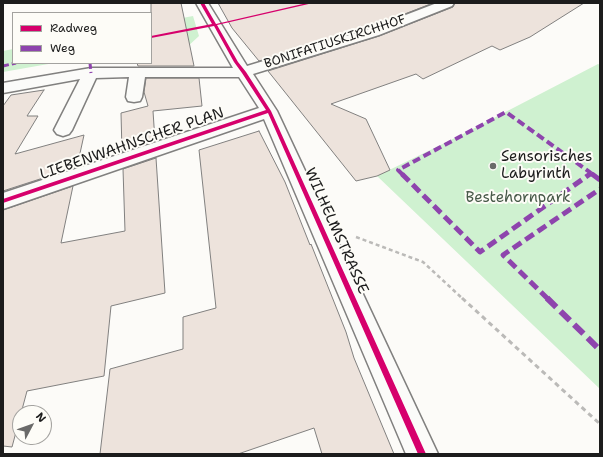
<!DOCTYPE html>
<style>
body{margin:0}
#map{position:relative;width:603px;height:457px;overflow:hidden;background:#fcfbf8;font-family:"Shantell Sans",sans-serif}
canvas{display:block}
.frame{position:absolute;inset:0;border:4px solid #1c1c1c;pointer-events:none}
.legend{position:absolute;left:12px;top:12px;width:140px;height:52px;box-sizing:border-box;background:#fdfcf7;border:1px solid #a3a29f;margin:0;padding:5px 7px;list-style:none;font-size:12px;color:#1c1c1c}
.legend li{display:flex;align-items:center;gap:8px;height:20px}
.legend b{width:20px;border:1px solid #a3a29f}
.north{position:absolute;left:12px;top:405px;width:40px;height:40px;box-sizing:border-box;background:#fdfcf7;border:1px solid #a3a29f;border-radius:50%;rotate:49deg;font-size:11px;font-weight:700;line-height:16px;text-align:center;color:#1c1c1c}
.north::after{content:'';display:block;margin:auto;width:14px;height:18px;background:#6a6a69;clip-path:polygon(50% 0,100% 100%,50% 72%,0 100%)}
</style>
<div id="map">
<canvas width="603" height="457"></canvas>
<div class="frame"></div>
<ul class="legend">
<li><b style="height:5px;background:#d6006c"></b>Radweg</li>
<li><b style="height:5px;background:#8e44ad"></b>Weg</li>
</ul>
<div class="north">N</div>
</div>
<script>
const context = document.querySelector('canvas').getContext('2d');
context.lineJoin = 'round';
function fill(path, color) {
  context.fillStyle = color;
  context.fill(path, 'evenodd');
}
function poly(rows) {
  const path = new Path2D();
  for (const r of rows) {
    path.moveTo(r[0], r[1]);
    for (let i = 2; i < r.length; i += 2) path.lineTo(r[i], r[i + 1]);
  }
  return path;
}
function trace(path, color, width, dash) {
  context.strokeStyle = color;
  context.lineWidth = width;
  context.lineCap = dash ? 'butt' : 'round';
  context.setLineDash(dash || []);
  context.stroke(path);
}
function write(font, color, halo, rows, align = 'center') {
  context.font = font + ' "Shantell Sans",sans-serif';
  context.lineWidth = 4;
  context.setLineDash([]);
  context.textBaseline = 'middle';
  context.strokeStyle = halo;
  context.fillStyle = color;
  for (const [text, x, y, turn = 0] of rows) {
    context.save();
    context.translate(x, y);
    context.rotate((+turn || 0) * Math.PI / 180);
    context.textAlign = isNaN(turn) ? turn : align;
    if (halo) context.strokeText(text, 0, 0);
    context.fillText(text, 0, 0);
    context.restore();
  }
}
fill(poly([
 [193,16,199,36,186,48,151,24],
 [13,49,13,63,54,63,3,72,3,51],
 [598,64,600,65,600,389,377,176,463,134]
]), '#cff1d0');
const building = poly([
 [151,3,181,3,194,66,138,66,137,63,151,63,151,3],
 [218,3,433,3,369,28,259,61,232,28,218,3],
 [455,3,584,3,530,37,500,50,492,46,423,79,416,74,331,104,366,119,390,170,377,176,356,181,268,71,379,36,453,7,455,3],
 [146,78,199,78,202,106,153,111,155,141,122,152,121,113,148,106,144,92,146,78],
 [44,90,27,116,38,116,15,154,84,135,77,167,3,191,3,106,11,95,44,90],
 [259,131,285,182,310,245,311,244,346,332,354,358,394,454,322,454,314,428,238,454,100,454,110,369,183,349,183,317,216,308,199,150,259,131],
 [156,158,165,293,111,306,104,376,27,391,12,447,3,446,3,210,73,186,61,243,125,231,123,169,156,158]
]);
fill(building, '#ede3dc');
trace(building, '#81807f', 1);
const minor = poly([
 [196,3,208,3,247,66,369,29,437,3,454,3,452,6,379,35,253,74,277,111,438,454,406,454,264,119,3,209,3,193,259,108,239,77,145,77,142,97,140,101,134,102,128,101,126,97,129,77,96,78,72,130,69,134,63,136,57,134,54,130,80,79,3,93,3,83,91,68,233,68,196,3]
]);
trace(minor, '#81807f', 3);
trace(poly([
 [356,237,423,262,463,299]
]), '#bbbab8', 2.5, [4, 3]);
trace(poly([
 [462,298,600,424]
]), '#bbbab8', 3, [5, 4]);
fill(minor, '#fbfbf9');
trace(poly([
 [90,63,91,73],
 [3,66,16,63]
]), '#8e44ad', 3, [6, 3]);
trace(poly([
 [591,173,593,175],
 [403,175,398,170,506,112,591,173],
 [589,175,591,173]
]), '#8e44ad', 4, [8, 4]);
trace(poly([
 [402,174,480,252,590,174],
 [592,174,600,180],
 [548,299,503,255,600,189]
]), '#8e44ad', 5, [10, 5]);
trace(poly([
 [547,298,600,350]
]), '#8e44ad', 6, [13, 6]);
fill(poly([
 [200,3,204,3,216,24,307,3,313,3,217,25,238,62,246,72,271,111,426,454,418,454,268,113,3,203,3,199,266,110,242,73,234,62,214,26,151,38,151,36,212,24,200,3]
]), '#d6006c');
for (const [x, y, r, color] of [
 [493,166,4,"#6a6a69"]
]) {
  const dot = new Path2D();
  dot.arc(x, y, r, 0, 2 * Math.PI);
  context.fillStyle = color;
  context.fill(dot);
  trace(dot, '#fdfcf7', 1.5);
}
write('13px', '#1c1c1c', '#fdfcf7', [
 ["BONIFATIUSKIRCHHOF",335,42,-18]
]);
write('15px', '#1c1c1c', '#fdfcf7', [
 ["LIEBENWAHNSCHER PLAN",132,144,-19],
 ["WILHELMSTRASSE",336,231,66]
]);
write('15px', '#1c1c1c', '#fdfcf7', [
 ["Sensorisches",501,157],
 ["Labyrinth",501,174]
], 'left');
write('15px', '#475948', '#fdfcf7', [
 ["Bestehornpark",518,198]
]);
</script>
